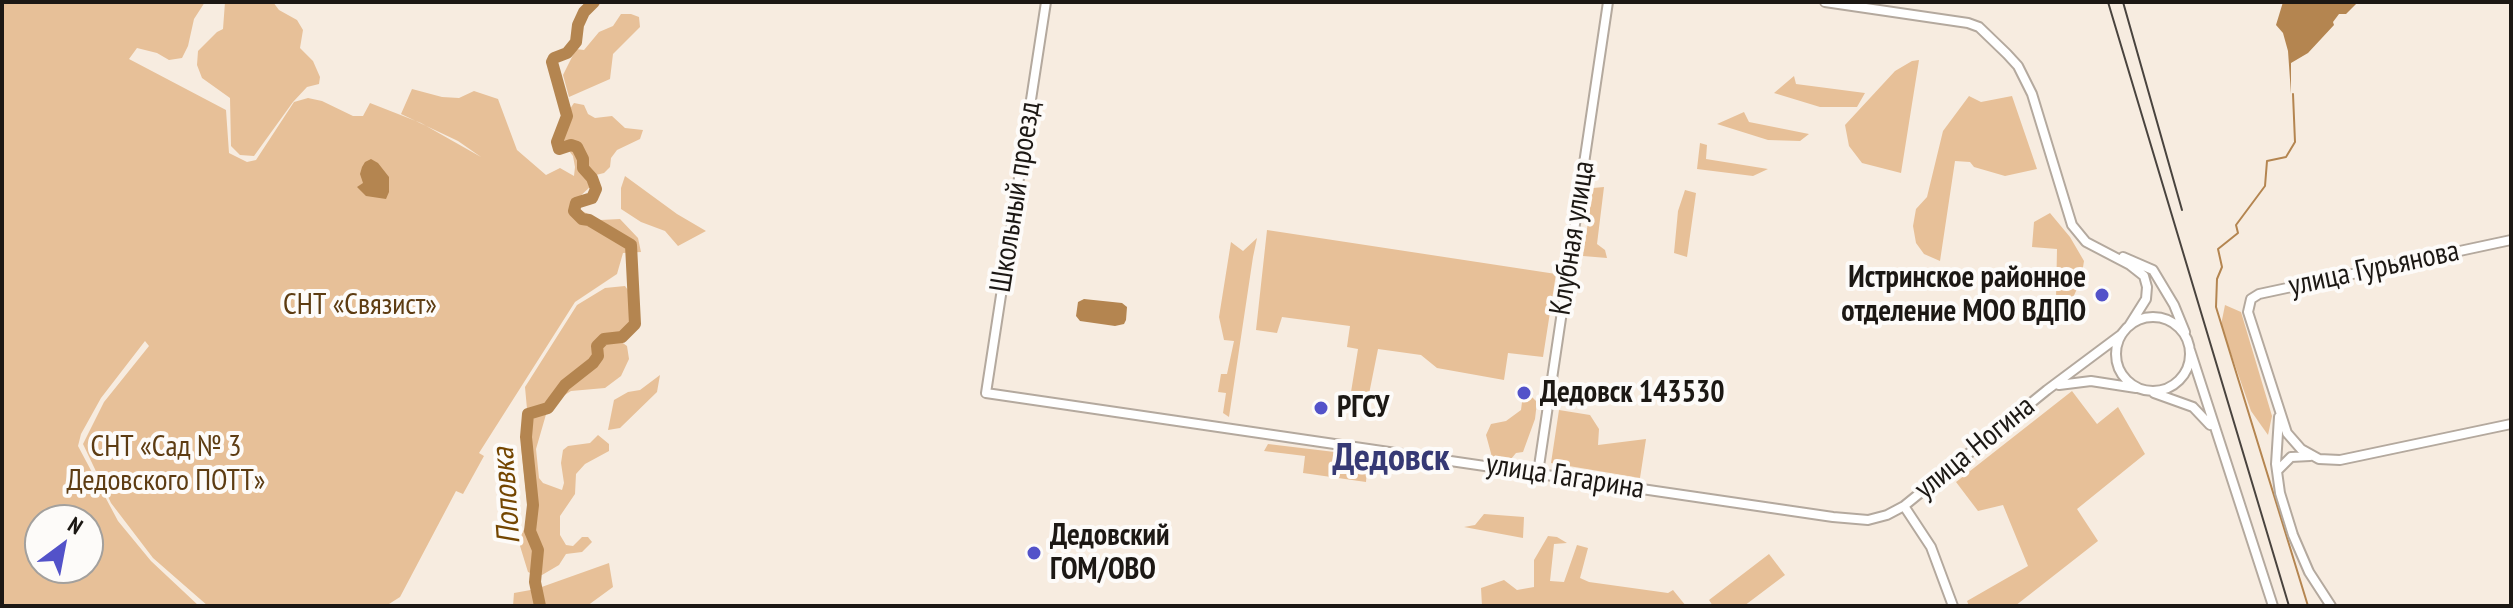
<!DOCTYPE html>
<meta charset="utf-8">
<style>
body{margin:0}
#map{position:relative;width:2513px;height:608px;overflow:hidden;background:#f7ece0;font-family:"PT Sans Narrow",sans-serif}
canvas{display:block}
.frame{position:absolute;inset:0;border:4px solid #1c1814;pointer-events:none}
.north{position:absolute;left:24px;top:504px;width:80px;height:80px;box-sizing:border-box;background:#fdfbf9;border:2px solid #a3a09d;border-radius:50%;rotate:32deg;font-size:22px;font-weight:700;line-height:32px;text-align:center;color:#1c1814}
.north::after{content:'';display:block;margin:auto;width:28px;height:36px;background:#5352c9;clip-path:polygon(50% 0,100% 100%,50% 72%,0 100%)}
</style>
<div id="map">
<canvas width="2513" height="608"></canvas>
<div class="frame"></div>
<div class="north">N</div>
</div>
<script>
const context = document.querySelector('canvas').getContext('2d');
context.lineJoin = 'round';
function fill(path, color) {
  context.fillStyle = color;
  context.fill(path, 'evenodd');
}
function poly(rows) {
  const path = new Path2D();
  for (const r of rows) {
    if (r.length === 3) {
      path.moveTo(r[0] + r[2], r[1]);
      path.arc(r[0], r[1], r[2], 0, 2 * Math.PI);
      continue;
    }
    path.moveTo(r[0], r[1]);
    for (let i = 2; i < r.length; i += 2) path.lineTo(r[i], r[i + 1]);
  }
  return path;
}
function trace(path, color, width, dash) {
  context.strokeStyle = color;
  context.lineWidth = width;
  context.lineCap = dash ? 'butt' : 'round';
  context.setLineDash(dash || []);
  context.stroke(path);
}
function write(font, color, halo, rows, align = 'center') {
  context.font = font + ' "PT Sans Narrow",sans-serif';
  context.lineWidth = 8;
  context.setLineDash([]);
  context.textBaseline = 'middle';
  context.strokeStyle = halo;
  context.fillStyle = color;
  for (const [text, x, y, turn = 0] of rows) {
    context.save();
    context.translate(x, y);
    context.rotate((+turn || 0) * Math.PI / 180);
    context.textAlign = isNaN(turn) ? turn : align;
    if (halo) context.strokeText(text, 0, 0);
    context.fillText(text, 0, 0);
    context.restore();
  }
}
fill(poly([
 [2,2,205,2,194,19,188,46,182,58,169,60,157,53,137,48,129,59,226,110,229,153,247,162,256,160,294,102,308,98,322,101,353,116,363,116,370,103,421,123,481,157,458,141,401,114,412,89,442,97,459,98,474,91,498,99,517,150,546,175,560,168,574,176,575,167,573,156,559,138,559,125,574,103,584,105,588,114,595,118,612,116,625,128,643,130,640,139,617,150,611,158,610,167,604,173,596,175,590,180,591,186,575,201,578,209,600,220,620,219,638,238,641,252,623,253,617,274,575,302,479,453,484,456,463,494,456,491,400,597,389,604,369,606,208,606,153,558,111,503,83,444,104,402,149,346,145,341,101,398,81,434,78,446,118,521,151,561,199,606,2,606],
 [40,520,88,520,88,568,40,568],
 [225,2,273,2,279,10,297,20,303,30,300,48,313,61,320,77,319,84,307,87,293,102,254,156,240,155,231,146,230,98,202,78,197,65,198,51,217,32,223,29],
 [621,14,631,14,639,17,640,27,613,54,610,79,569,97,563,75,576,49,584,50,599,32,613,26],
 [1919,60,1901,173,1862,163,1849,146,1845,125,1895,71,1912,61],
 [1794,76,1796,84,1865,93,1857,107,1820,107,1774,93],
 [1969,96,1981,102,2012,96,2037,169,2005,176,1974,167,1970,162,1955,161,1940,261,1924,254,1916,243,1913,226,1916,209,1927,197,1943,131],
 [1744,112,1749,122,1809,134,1800,141,1768,140,1717,124],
 [1700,143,1707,145,1706,159,1768,169,1753,176,1697,169],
 [625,176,677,214,706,231,678,246,665,231,641,222,621,209,621,188],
 [1604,187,1597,244,1605,250,1607,258,1583,256,1593,188],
 [1685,190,1696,193,1687,257,1674,253,1678,211],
 [2050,213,2070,237,2084,261,2081,280,2071,302,2056,299,2057,249,2032,247,2034,222],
 [1267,230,1556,274,1543,357,1508,353,1504,380,1437,368,1421,355,1378,349,1369,394,1351,392,1358,349,1347,347,1350,326,1282,317,1277,333,1256,330],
 [1257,238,1253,257,1229,417,1223,413,1226,393,1218,392,1221,374,1227,374,1234,341,1224,340,1219,317,1231,242,1243,251],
 [625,286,633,297,630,310,632,324,622,333,620,341,627,346,629,359,621,376,605,388,571,391,560,398,547,411,536,449,539,478,543,483,562,490,564,483,561,463,563,450,568,446,590,443,598,435,609,444,609,451,585,464,576,474,575,494,560,516,560,535,566,545,573,546,582,537,588,537,592,542,582,552,566,554,559,565,542,575,535,575,528,572,520,546,522,533,529,521,521,446,527,409,525,387,577,305,605,288],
 [2225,305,2241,312,2272,416,2268,435,2251,411,2221,325],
 [660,375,657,392,620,428,608,430,614,400,628,392,640,390],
 [2072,391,2097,424,2118,407,2145,454,2077,509,2098,541,2015,606,1969,606,1967,601,2028,566,2003,505,1978,511,1956,482],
 [1532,397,1537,402,1535,419,1523,452,1516,453,1511,459,1492,457,1486,435,1491,424,1506,421,1521,410,1522,402],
 [1559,410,1590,415,1599,429,1598,445,1646,439,1640,478,1551,463],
 [1268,444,1368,456,1366,482,1303,473,1305,456,1264,451],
 [1484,514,1524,517,1523,538,1464,527,1475,525],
 [1548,536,1557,537,1567,543,1554,544,1550,581,1564,582,1577,545,1588,548,1580,578,1589,582,1668,593,1673,590,1686,606,1482,606,1481,588,1504,580,1517,590,1534,587,1534,560],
 [1769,554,1785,575,1744,606,1713,606,1709,600],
 [609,563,613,587,587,606,513,606,514,593,536,589]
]), '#e7c098');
fill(poly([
 [2283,2,2358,2,2346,14,2339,14,2333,22,2334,25,2308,53,2291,63,2291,94,2288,51,2283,33,2276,25],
 [371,159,378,163,389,177,389,192,386,199,366,196,357,187,363,183,360,174,362,167,365,162],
 [1084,299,1122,303,1127,307,1126,320,1124,324,1115,326,1080,321,1076,316,1078,302]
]), '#b48550');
trace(poly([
 [2293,94,2295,142,2286,157,2267,161,2265,186,2236,225,2238,233,2218,249,2222,267,2217,279,2216,307,2308,606]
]), '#b48550', 2);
trace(poly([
 [540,606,535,582,538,550,530,531,533,505,526,437,528,414,548,408,565,385,593,363,598,356,597,346,604,339,622,337,635,324,631,245,589,220,582,219,574,211,576,203,592,198,596,189,592,178,583,168,583,159,577,147,571,145,559,149,557,142,567,116,552,62,554,58,567,53,576,42,578,25,584,12,594,2]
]), '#b48550', 12);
const minor = poly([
 [1046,2,986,393,1833,517,1868,520,1887,515,1904,506,2047,390,2122,334],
 [1825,2,1968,23,1979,27,2007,54,2018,66,2032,94,2072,225,2086,242,2130,265,2144,276,2147,287,2146,299,2129,326],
 [2511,240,2259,294,2251,299,2248,312,2287,433,2301,449,2319,459,2340,460,2511,424],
 [2123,257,2153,270,2174,305,2185,332],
 [2153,354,37],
 [2190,350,2273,606],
 [2059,385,2091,381,2136,388],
 [2154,393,2193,407,2210,425],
 [2279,417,2276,464,2280,493,2293,535,2309,572,2331,606],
 [2278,470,2291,457,2310,456],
 [1538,473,1608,2],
 [1904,506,1931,547,1953,606]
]);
trace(minor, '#b4a99e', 12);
trace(minor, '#fff', 8);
trace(poly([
 [2108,2,2289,606],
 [2123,2,2182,210]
]), '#49433e', 2);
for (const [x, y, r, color] of [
 [2102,295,8,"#5352c9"],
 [1524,393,8,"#5352c9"],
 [1321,408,8,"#5352c9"],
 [1034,553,8,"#5352c9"]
]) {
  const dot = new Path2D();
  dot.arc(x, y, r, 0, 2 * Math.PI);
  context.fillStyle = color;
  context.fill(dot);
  trace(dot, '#fdfbf9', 3);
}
write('30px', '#1c1814', '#fdfbf9', [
 ["Школьный проезд",1016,197,-81],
 ["Клубная улица",1573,238,-81],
 ["улица Гурьянова",2374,269,-12],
 ["улица Ногина",1975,448,-39],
 ["улица Гагарина",1565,477,9]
]);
write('bold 30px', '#1c1814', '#fdfbf9', [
 ["Истринское районное",2086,278,"right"],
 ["отделение МОО ВДПО",2086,312,"right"],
 ["Дедовск 143530",1540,393],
 ["РГСУ",1337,408],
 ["Дедовский",1050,536],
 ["ГОМ/ОВО",1050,570]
], 'left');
write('30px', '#5d3c12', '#fdfbf9', [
 ["СНТ «Связист»",360,305],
 ["СНТ «Сад № 3",166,447],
 ["Дедовского ПОТТ»",166,481]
]);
write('italic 32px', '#744600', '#fdfbf9', [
 ["Поповка",507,496,-94]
]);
write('bold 38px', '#363974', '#fdfbf9', [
 ["Дедовск",1391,459]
]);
</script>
